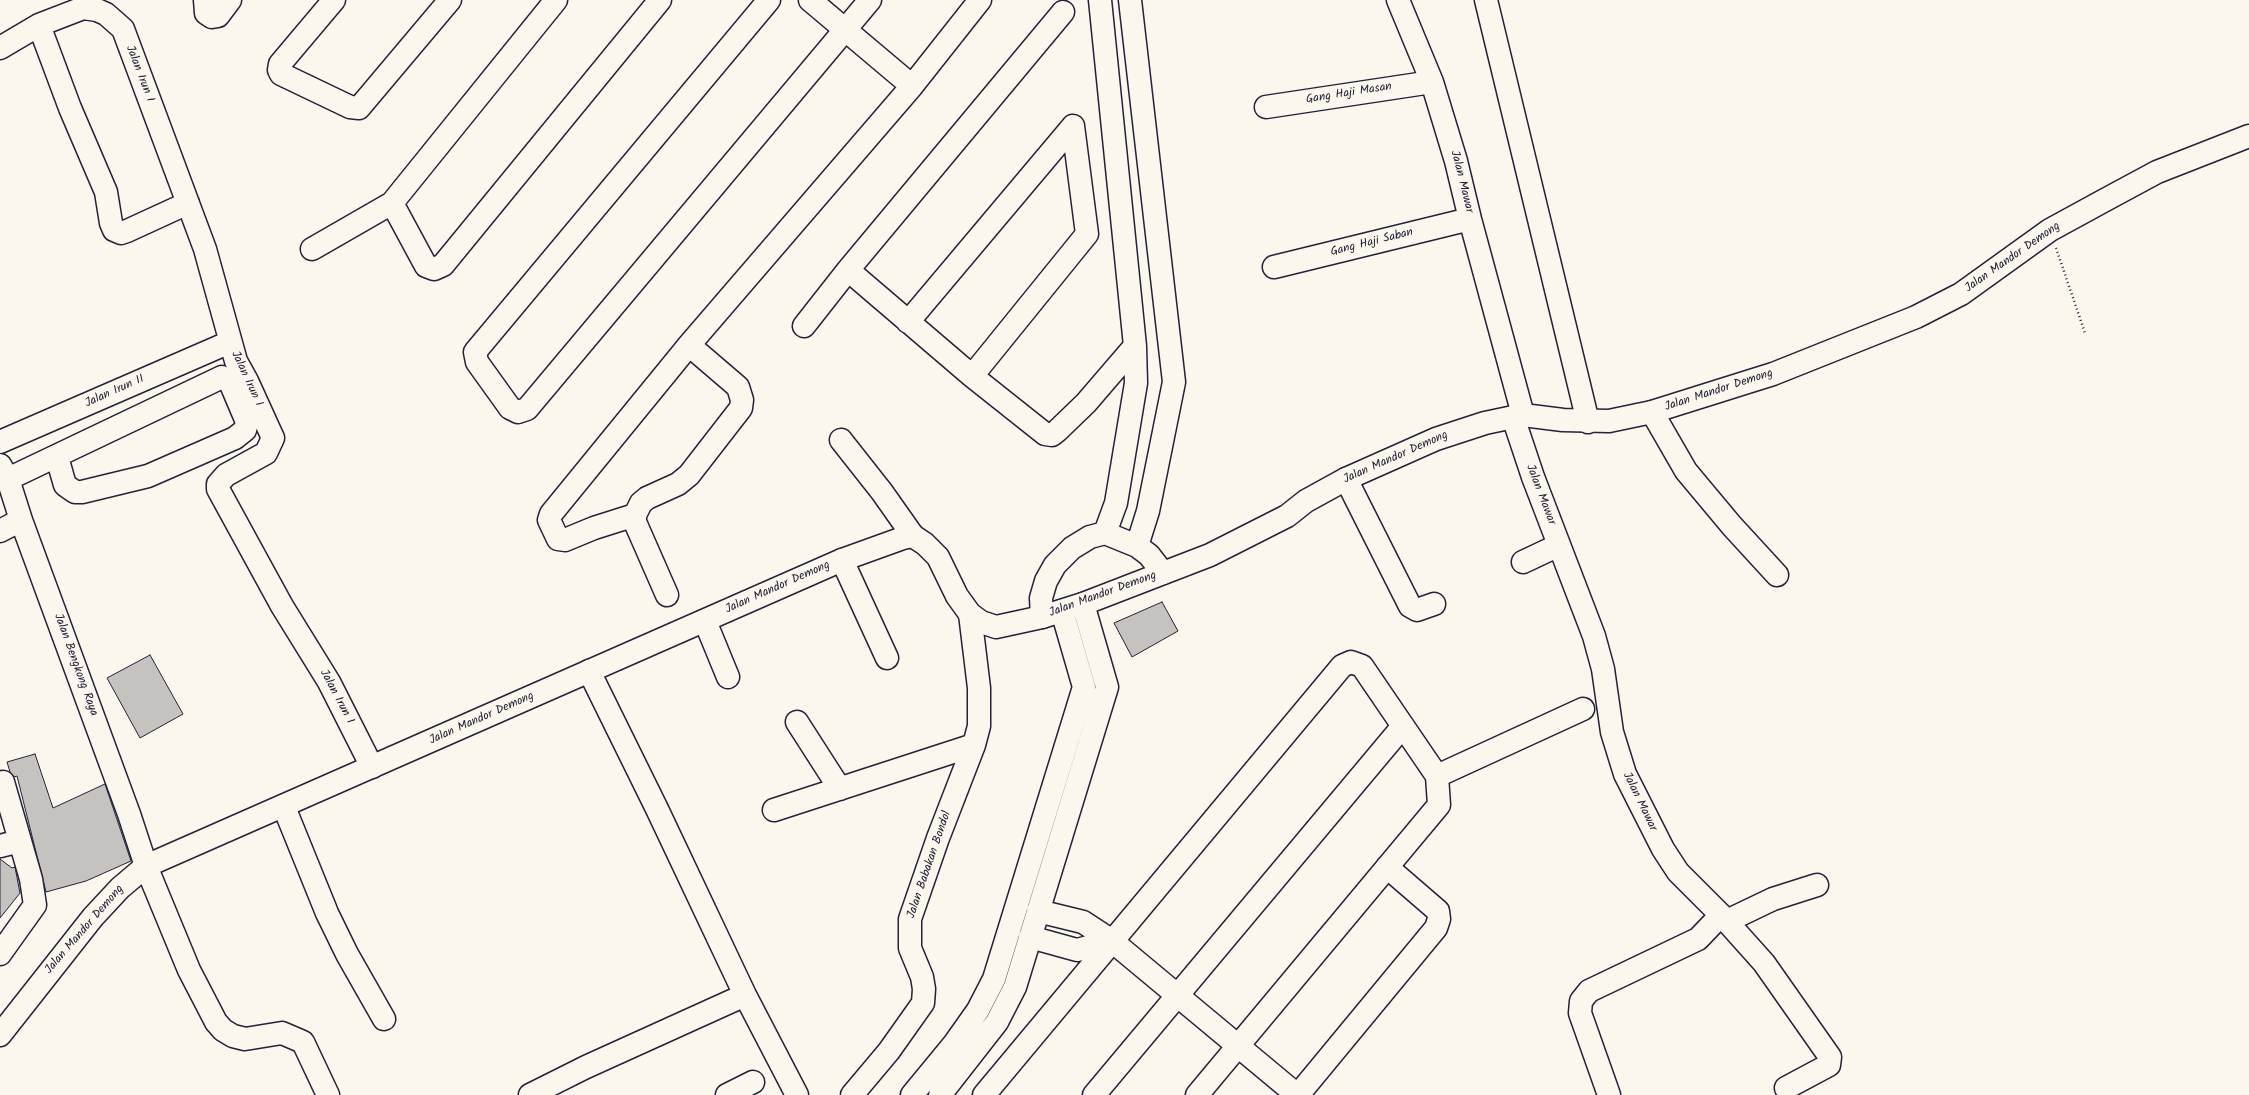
<!DOCTYPE html>
<style>
body{margin:0}
canvas{display:block;background:#fbf7ec}
</style>
<canvas width="2249" height="1095"></canvas>
<script>
const context = document.querySelector('canvas').getContext('2d');
context.lineJoin = 'round';
function fill(path, color) {
  context.fillStyle = color;
  context.fill(path, 'evenodd');
}
function poly(rows) {
  const path = new Path2D();
  for (const r of rows) {
    path.moveTo(r[0], r[1]);
    for (let i = 2; i < r.length; i += 2) path.lineTo(r[i], r[i + 1]);
  }
  return path;
}
function trace(path, color, width, dash) {
  context.strokeStyle = color;
  context.lineWidth = width;
  context.lineCap = dash ? 'butt' : 'round';
  context.setLineDash(dash || []);
  context.stroke(path);
}
function write(font, color, halo, rows, align = 'center') {
  context.font = font + ' Kalam,sans-serif';
  context.lineWidth = 3.5;
  context.setLineDash([]);
  context.textBaseline = 'middle';
  context.strokeStyle = halo;
  context.fillStyle = color;
  for (const [text, x, y, turn = 0] of rows) {
    context.save();
    context.translate(x, y);
    context.rotate((+turn || 0) * Math.PI / 180);
    context.textAlign = isNaN(turn) ? turn : align;
    if (halo) context.strokeText(text, 0, 0);
    context.fillText(text, 0, 0);
    context.restore();
  }
}
const building = poly([
 [1162,602,1178,631,1132,657,1114,623,1162,602],
 [150,655,183,714,140,738,107,678,150,655],
 [35,754,53,808,105,784,131,861,86,881,46,892,17,776,14,777,10,772,7,762,35,754],
 [0,859,12,868,15,867,20,893,0,918,0,859]
]);
fill(building, '#c6c2c0');
trace(building, '#22223b', 1);
const minor = poly([
 [205,0,206,13,212,17,218,16,230,0],
 [334,0,280,64,279,70,281,74,350,107,359,108,450,0],
 [769,0,475,352,477,362,510,408,518,412,527,409,870,0],
 [810,0,912,86],
 [1100,0,1135,346,1136,383,1116,503,1105,533],
 [1130,0,1174,382,1148,511,1137,546],
 [1398,0,1432,82,1456,161,1470,219,1523,415],
 [1486,0,1588,422],
 [39,25,70,108,106,192,111,223,114,230,121,233,127,231,188,203],
 [0,48,39,25,83,8,97,10,106,14,123,29,205,249,236,361,247,381,273,438,266,453,226,475,218,484,218,489,282,606,329,682,372,767],
 [1266,107,1432,82],
 [392,203,426,266,434,269,443,265,660,0],
 [312,249,392,203,556,0],
 [1274,267,1470,219],
 [848,270,972,376,1045,434,1052,435,1057,431,1086,403,1135,346],
 [908,322,1073,126],
 [804,326,848,270,1063,12],
 [972,376,1087,234,1073,126],
 [1652,412,1686,471,1732,526,1777,575],
 [1513,417,1533,477,1594,636,1603,669,1612,732,1625,774,1663,849,1678,872,1721,915,1698,939,1589,991,1581,1001,1580,1013,1609,1095],
 [841,440,882,492,913,536],
 [0,442,230,342],
 [0,465,8,479,21,520,129,814,146,866,189,970,216,1022,223,1030,233,1036,245,1039,282,1033,303,1042,328,1095],
 [8,479,222,377,230,382,247,422,245,430,235,438,148,476,82,492,75,492,65,485,57,457],
 [1346,479,1410,606,1417,610,1434,604],
 [635,515,594,528,565,540,558,539,549,520,551,514,689,345,912,86,980,0],
 [0,531,21,520],
 [842,560,887,658],
 [1523,562,1559,545],
 [667,595,635,522,635,515,641,503,647,498,678,484,689,475,741,408,742,400,738,387,689,345],
 [1042,617,1041,598,1046,581,1055,565,1072,548,1090,537,1105,533,1137,546,1149,555,1163,573],
 [705,621,728,677],
 [589,671,657,809,745,995,797,1095],
 [797,722,840,789],
 [1437,776,1583,709],
 [284,807,327,913,347,954,384,1019],
 [774,810,974,745],
 [0,846,20,841],
 [1038,911,1083,922,1112,941,1297,1095],
 [1721,915,1764,963,1830,1057,1829,1065,1786,1088],
 [1727,921,1773,899,1817,885],
 [1030,937,1077,950,1112,941],
 [0,954,35,905,31,879,3,782],
 [530,1095,586,1067,745,995],
 [727,1095,753,1082],
 [852,1095,889,1051,923,1003,924,989,922,977,910,948,910,919,938,838,974,745,979,726,979,688,970,614],
 [912,1095,954,1044,978,1010,994,979,1084,687,1062,611],
 [940,1095,997,1022,1015,987,1107,687,1083,604],
 [984,1095,1342,666,1351,662,1362,666,1437,776,1439,805,1197,1095],
 [1094,1095,1403,726],
 [1298,1095,1436,928,1439,919,1438,911,1387,867]
]);
const major = poly([
 [0,1035,93,917,120,888,146,866,842,560,903,538,913,536,925,544,938,557,957,596,970,614,981,622,996,627,1042,617,1083,604,1210,555,1287,516,1306,501,1346,479,1436,439,1485,423,1523,415,1563,420,1609,421,1652,412,1773,374,1916,317,1961,294,2050,230,2105,200,2157,172,2249,136]
]);
trace(minor, '#22223b', 25);
trace(major, '#22223b', 25);
trace(poly([
 [2056,248,2085,333]
]), '#22223b', 2.5, [1, 3]);
trace(minor, '#fbf7ec', 22);
trace(major, '#fbf7ec', 22);
write('12px', '#22223b', '#fbf7ec', [
 ["Jalan Irun I",139,74,69],
 ["Gang Haji Masan",1349,94,-9],
 ["Jalan Mawar",1461,182,76],
 ["Gang Haji Saban",1372,243,-14],
 ["Jalan Mandor Demong",2013,258,-35],
 ["Jalan Irun I",246,379,65],
 ["Jalan Mandor Demong",1719,391,-18],
 ["Jalan Irun II",115,392,-24],
 ["Jalan Mandor Demong",1396,458,-24],
 ["Jalan Mawar",1540,495,69],
 ["Jalan Mandor Demong",778,588,-24],
 ["Jalan Mandor Demong",1103,595,-20],
 ["Jalan Bengkong Raya",75,665,70],
 ["Jalan Irun I",336,697,62],
 ["Jalan Mandor Demong",482,719,-24],
 ["Jalan Mawar",1639,802,64],
 ["Jalan Babakan Bondol",930,865,-71],
 ["Jalan Mandor Demong",85,930,-49]
]);
</script>
